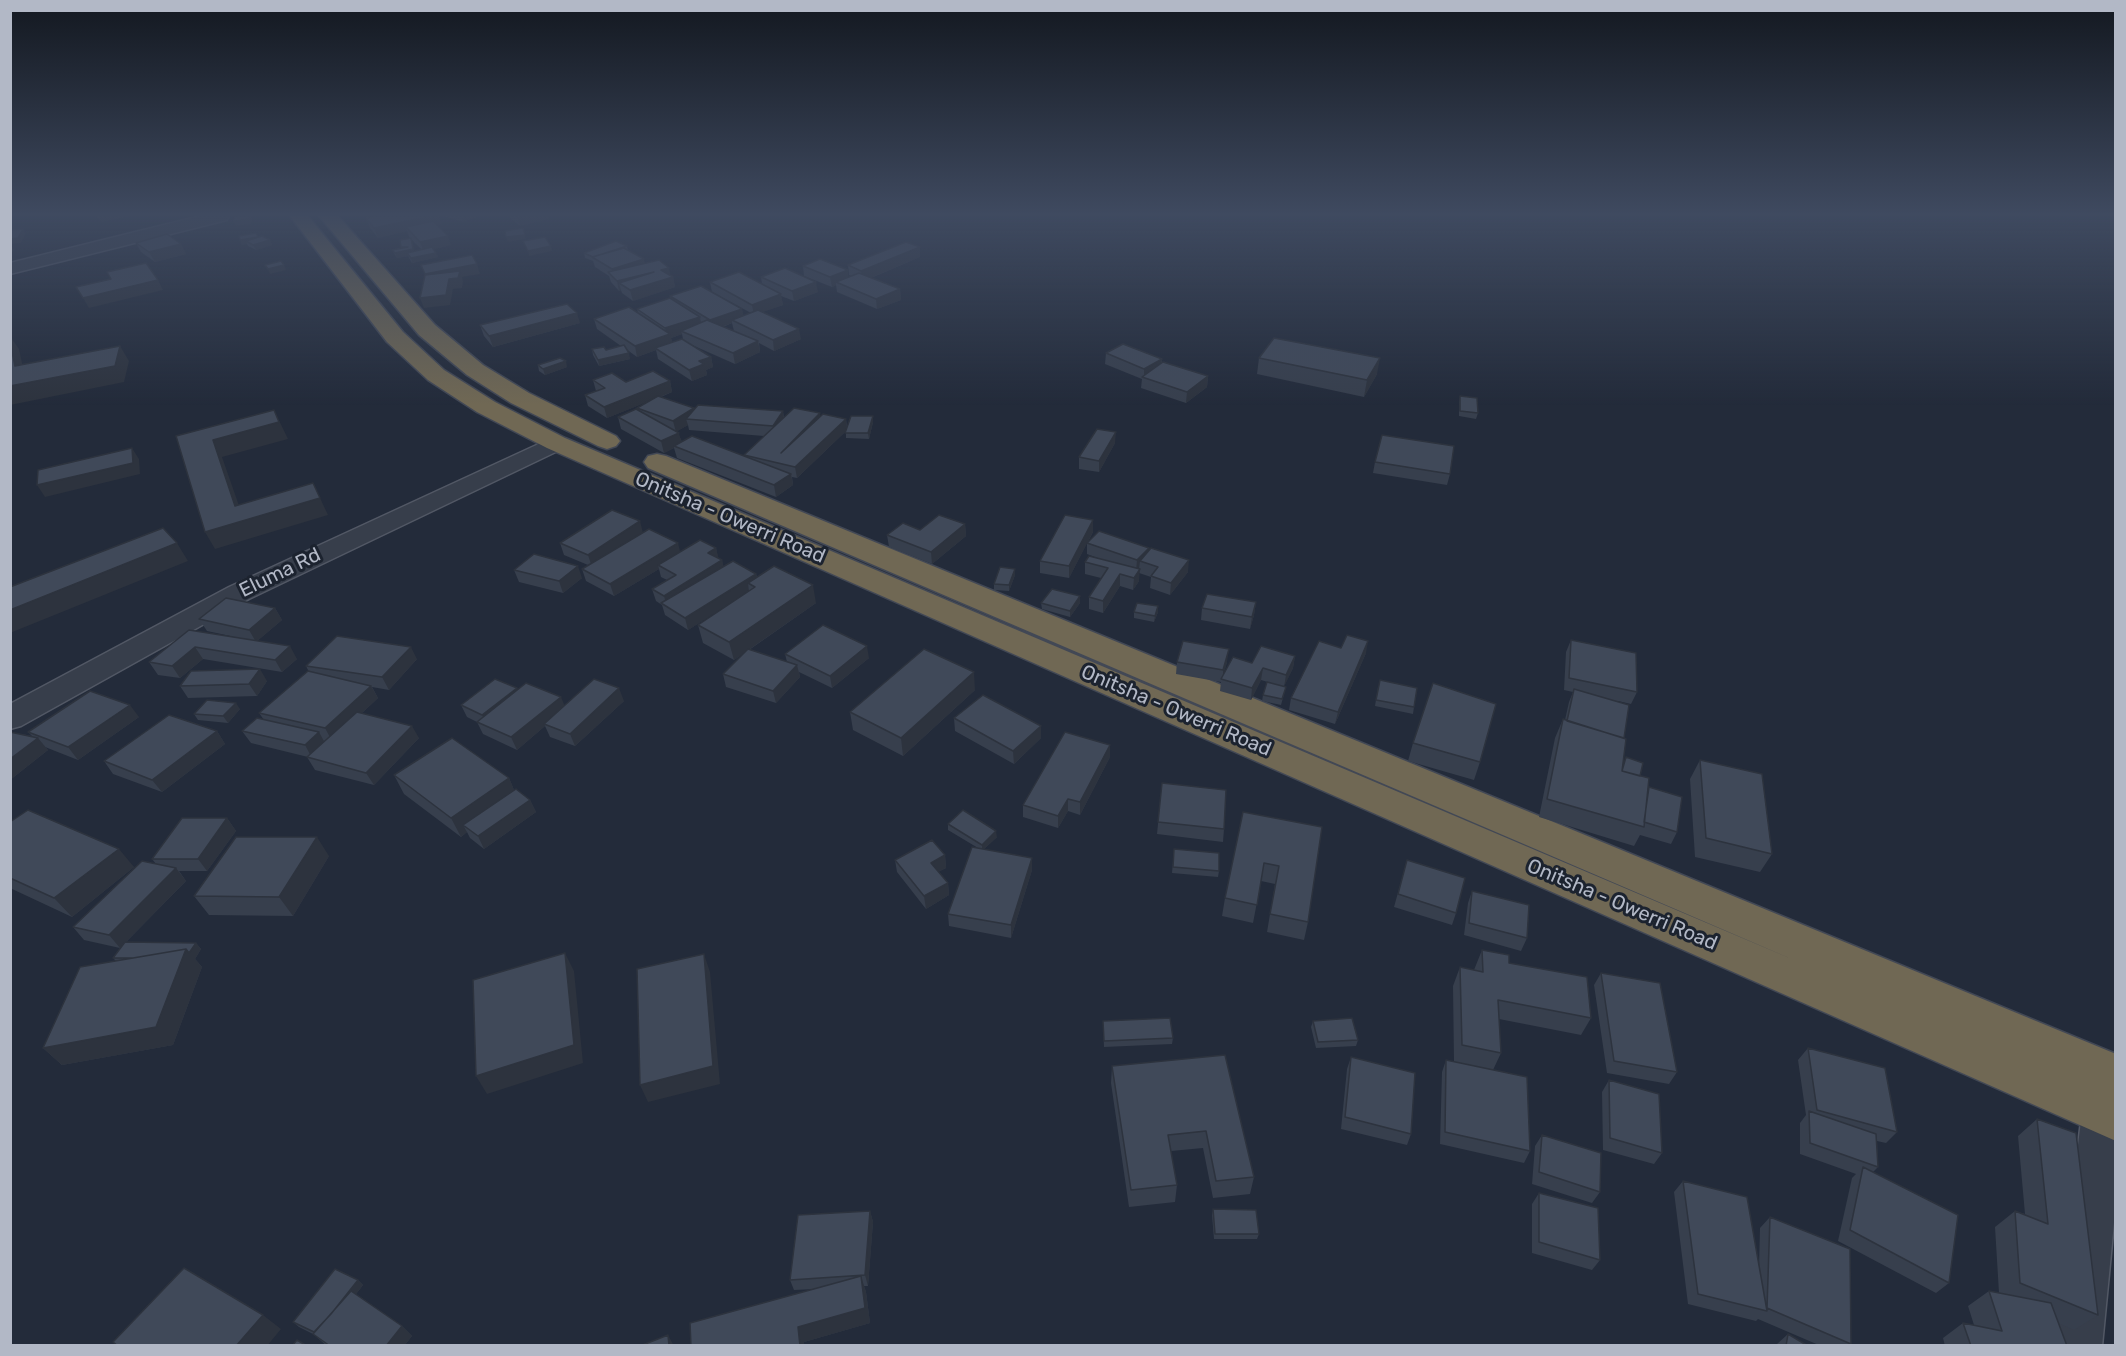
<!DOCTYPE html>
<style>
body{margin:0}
#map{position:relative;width:2126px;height:1356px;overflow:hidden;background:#232b3a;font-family:Rubik,sans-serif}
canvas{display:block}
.frame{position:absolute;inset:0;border:12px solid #b2b8c6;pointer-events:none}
</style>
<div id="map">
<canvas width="2126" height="1356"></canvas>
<div class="frame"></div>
</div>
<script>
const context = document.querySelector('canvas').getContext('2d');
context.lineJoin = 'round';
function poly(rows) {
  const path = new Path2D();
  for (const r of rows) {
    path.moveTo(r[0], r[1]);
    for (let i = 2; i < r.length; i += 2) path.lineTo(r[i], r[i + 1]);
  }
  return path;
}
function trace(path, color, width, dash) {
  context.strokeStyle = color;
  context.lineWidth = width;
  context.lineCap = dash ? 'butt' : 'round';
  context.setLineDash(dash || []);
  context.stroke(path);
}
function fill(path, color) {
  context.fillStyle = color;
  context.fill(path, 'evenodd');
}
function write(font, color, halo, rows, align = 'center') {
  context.font = font + ' Rubik,sans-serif';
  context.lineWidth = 6;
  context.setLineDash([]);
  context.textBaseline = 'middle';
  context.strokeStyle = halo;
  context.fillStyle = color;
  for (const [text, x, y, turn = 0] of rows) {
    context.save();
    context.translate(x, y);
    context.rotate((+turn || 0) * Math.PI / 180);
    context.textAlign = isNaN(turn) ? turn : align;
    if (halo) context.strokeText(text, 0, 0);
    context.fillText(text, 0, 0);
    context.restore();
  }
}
const minor = poly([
 [200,216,229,216,227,220,10,274,10,263,200,216],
 [556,436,564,438,568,443,564,448,249,599,21,726,10,729,10,704,229,587,556,436],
 [2103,1093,2116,1098,2116,1202,2102,1346,2053,1346,2082,1113,2088,1099,2103,1093]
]);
const highway = poly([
 [290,216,308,216,403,332,444,370,495,402,565,438,1794,960,648,468,644,462,648,456,657,454,666,456,2116,1054,2116,1141,547,448,477,412,428,380,387,342,290,216],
 [319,216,338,216,435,325,483,365,529,393,616,436,620,441,616,446,607,449,598,446,511,403,467,375,419,335,319,216]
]);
trace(minor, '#525865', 3);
trace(highway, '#424855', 3);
fill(minor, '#373e4b');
fill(highway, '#706854');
fill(poly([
 [95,216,130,216,102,222],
 [443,216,480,216,463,222],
 [510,216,548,216,549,219,520,226,511,219],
 [366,218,442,224,436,225,451,245,434,249,438,257,412,263,408,256,397,258,392,250,402,248,400,240,412,243,414,251,422,250,409,237,407,231,378,238,370,228],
 [239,236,258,237,270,240,272,245,256,250,248,246,247,244,242,245],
 [136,243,181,244,186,254,155,262,141,252],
 [627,246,628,250,645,263,673,277,675,287,633,301,622,293,621,290,619,291,611,282,609,276,595,267,593,261,585,258,584,253],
 [920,257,871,278,900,289,901,300,877,309,837,292,836,285,832,287,804,276,803,266,849,277,851,276,849,275,848,265],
 [761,277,818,292,794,301,781,296,783,305,762,312,801,339,774,351,759,343,760,352,735,364,692,345,711,357,713,367,706,370,707,375,692,381,658,359,656,350,637,357,626,349,630,359,599,366,593,355,592,349,606,350,621,346,597,329,594,319,638,313,637,309,670,298,670,296,742,309,743,316,751,313,712,292,710,282,762,284],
 [732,323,734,331,723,327],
 [682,334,683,339,672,342,671,338],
 [580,323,493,347,484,336,480,325],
 [1106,353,1162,359,1162,363,1208,376,1207,387,1186,403,1141,388,1142,379,1105,364],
 [1259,358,1377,374,1364,397,1257,374],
 [538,365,567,367,545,375,539,371],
 [593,380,626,382,670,381,672,392,661,397,694,408,783,411,784,418,821,416,846,419,847,427,873,422,869,439,846,438,846,431,797,478,792,477,793,485,776,497,677,458,674,448,664,453,621,429,618,417,636,409,649,401,607,418,588,406,585,395,596,391],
 [688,425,689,430,764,436,744,455,744,456,682,442,677,431],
 [1460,396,1478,413,1476,419,1459,416,1459,402],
 [1115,443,1099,472,1079,469,1079,457],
 [1375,462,1450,474,1447,485,1373,473],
 [1093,520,1093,532,1088,542,1149,551,1188,572,1170,595,1150,588,1151,577,1139,573,1139,581,1133,590,1120,586,1103,613,1089,609,1089,597,1101,578,1085,574,1085,562,1100,559,1087,554,1087,543,1069,578,1040,573,1040,561],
 [965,524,966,536,932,564,889,547,887,535],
 [643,533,680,552,716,548,718,558,722,560,723,566,756,574,757,577,816,603,749,650,787,662,785,654,869,658,832,688,799,672,800,677,776,703,726,687,723,674,744,653,734,660,703,643,698,625,726,606,688,630,665,615,662,605,656,601,652,589,667,580,661,577,659,569,614,596,586,581,582,569,588,565,564,555,560,543],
 [514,570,582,578,563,593,519,582],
 [1015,575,1009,591,994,590,994,584],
 [1080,596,1080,603,1070,617,1042,609,1041,603],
 [1256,602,1254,615,1250,629,1201,620,1202,608],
 [275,608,282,620,257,641,297,659,282,672,203,659,180,678,158,675,149,662,189,630,235,637,207,631,199,619],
 [1134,612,1158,612,1154,622,1134,618],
 [1571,640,1637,692,1631,704,1618,701,1624,738,1623,764,1626,757,1640,776,1648,790,1649,787,1677,832,1671,844,1640,835,1634,846,1539,817,1555,738,1563,719,1565,720,1569,702,1573,692,1564,690,1566,652],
 [1366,653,1335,724,1289,710,1291,698],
 [1295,656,1293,668,1284,686,1286,687,1281,705,1262,701,1263,695,1271,683,1261,680,1251,700,1220,691,1221,682,1176,674,1177,662,1227,662,1224,672,1252,663],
 [417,659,389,690,372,687,378,698,362,713,419,738,374,785,315,770,307,757,308,757,251,743,242,731,264,720,259,713,309,672,306,666],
 [267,681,257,696,188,698,180,686],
 [1378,687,1414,707,1413,714,1375,706],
 [517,688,518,690,564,706,624,701,575,746,550,737,545,726,517,750,483,734,477,722,467,717,461,705],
 [975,690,903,756,853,730,850,712],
 [240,709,228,723,198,720,194,714],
 [139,717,78,760,45,747,48,750,10,780,10,732,32,736,28,732],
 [954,718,1041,726,1041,738,1014,764,955,731],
 [217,731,225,744,162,792,113,774,104,761],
 [1413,743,1480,762,1474,780,1408,761],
 [1110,757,1080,815,1068,811,1058,828,1023,817,1023,805],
 [1700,760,1772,854,1760,872,1695,857,1690,779],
 [394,775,509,778,514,790,530,800,536,812,484,849,470,838,467,832,461,837,404,794],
 [1162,783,1224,829,1223,842,1157,834],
 [1243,812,1322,827,1308,922,1304,940,1267,932,1275,884,1261,881,1253,923,1222,916,1225,898],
 [227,818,236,831,207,871,179,871,186,881,126,942,196,943,201,949,195,959,202,967,173,1045,62,1065,43,1048,116,961,113,958,120,948,84,940,73,927,156,864,152,859],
 [10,822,134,867,72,917,10,888],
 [948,824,997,837,984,849,1032,858,1032,870,1011,938,949,926,948,914,978,848,948,830],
 [1174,849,1219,871,1218,877,1172,873],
 [945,855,946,868,938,872,948,883,949,895,926,909,897,872,895,860],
 [329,856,293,916,209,915,194,896],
 [1407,860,1456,913,1452,925,1394,907],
 [1472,891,1527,938,1521,951,1464,935,1468,903],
 [1482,950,1509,963,1591,1018,1581,1035,1499,1019,1501,1053,1493,1070,1530,1151,1524,1163,1440,1144,1442,1072,1446,1060,1454,1062,1453,986,1460,967,1474,970],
 [1601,973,1677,1072,1669,1084,1607,1073,1594,985],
 [1103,1021,1173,1038,1172,1044,1104,1047],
 [1313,1021,1358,1040,1356,1046,1316,1048,1311,1027],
 [1808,1048,1897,1132,1886,1143,1877,1141,1878,1167,1873,1172,1949,1283,1936,1293,1838,1241,1852,1178,1856,1174,1800,1154,1800,1123,1806,1115,1798,1060],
 [1225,1055,1254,1177,1250,1194,1213,1198,1203,1148,1171,1151,1177,1185,1175,1202,1129,1207,1111,1083,1112,1066],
 [1351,1057,1411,1134,1407,1145,1341,1129,1347,1069],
 [1609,1080,1662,1153,1654,1164,1603,1150,1602,1092],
 [2037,1119,2098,1315,2074,1330,2058,1323,2067,1346,1945,1346,1943,1338,1963,1323,1974,1325,1968,1306,1989,1291,1999,1293,1995,1227,2015,1211,2025,1214,2018,1136],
 [1542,1135,1600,1192,1592,1203,1532,1184,1535,1146],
 [1683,1181,1759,1267,1760,1228,1770,1217,1851,1344,1849,1346,1821,1346,1758,1319,1756,1321,1688,1304,1674,1192],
 [1539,1193,1600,1260,1592,1270,1532,1253,1532,1204],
 [1213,1209,1259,1234,1257,1239,1214,1239,1212,1215],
 [870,1211,873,1222,868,1286,864,1286,866,1292,870,1323,804,1342,804,1346,691,1346,815,1289,794,1290,790,1280],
 [358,1280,363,1285,356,1294,402,1326,412,1336,404,1346,327,1346,313,1334,299,1327,293,1322],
 [1788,1334,1808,1346,1776,1346,1777,1344]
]), '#373f4d');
fill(poly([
 [98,216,130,216,102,222],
 [251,216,253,220,251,224,236,226,233,221],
 [431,216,439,216,442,224,409,231,406,227,407,231,378,238,374,228],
 [461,216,480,216,463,222],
 [523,216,548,216,549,219,520,226,517,217],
 [523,228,526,239,508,242,506,237],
 [23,229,26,233,21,243,10,244,10,239],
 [448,236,451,245,424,252,420,242],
 [258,237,260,241,246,241,247,244,242,245,240,240],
 [411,238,415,254,407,253,408,256,397,258,395,253,413,249],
 [270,240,272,245,256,250,253,245],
 [181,244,186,254,155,262,149,252],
 [11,245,14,250,10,254,10,246],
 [551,246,552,251,529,256,528,251],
 [920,247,920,257,863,281,861,271],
 [436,253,438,257,412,263,411,258],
 [644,259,646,269,615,279,612,269],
 [477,264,480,274,462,277,463,281,462,288,453,289,450,305,424,308,420,298,429,284,425,274],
 [284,265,286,270,270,274,268,269],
 [669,268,671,278,673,277,675,287,633,301,630,290,661,270],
 [848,270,849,280,836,282,836,285,832,287,830,277],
 [654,272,619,283,621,290,619,291,617,281],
 [158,280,163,290,89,308,83,298],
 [816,282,818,292,794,301,792,291],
 [900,289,901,300,877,309,876,299],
 [781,294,783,305,754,315,752,305],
 [742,309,744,319,732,320,732,323,713,330,710,320],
 [577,313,580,323,493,347,489,336],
 [700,317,702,328,681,331,682,334,671,338,673,344,655,348,656,350,637,357,635,346,667,335,665,328],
 [799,329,801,339,774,351,773,340],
 [10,336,19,349,26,382,15,366,10,342],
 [758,341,760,352,735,364,733,353],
 [120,346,129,361,124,382,10,405,10,386],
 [629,353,630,359,599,366,598,360],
 [711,357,713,367,706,370,707,375,692,381,689,370,699,361],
 [1380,358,1377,374,1364,397,1367,380],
 [1162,359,1161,370,1144,377,1144,369],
 [566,361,567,367,545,375,543,369],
 [1208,376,1207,387,1186,403,1187,392],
 [670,381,672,392,607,418,604,407],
 [694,408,695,420,686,419,688,425,676,432,673,421],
 [274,410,288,439,222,457,244,520,313,483,328,515,215,549,205,532,213,440],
 [783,411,784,422,775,437,773,426],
 [820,413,822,425,781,453],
 [873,416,873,422,869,439,868,433],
 [846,419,847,430,797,478,795,467],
 [1116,432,1115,443,1099,472,1099,461],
 [679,433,682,444,674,446,674,448,664,453,661,441],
 [132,448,139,459,140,474,45,497,37,485],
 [791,474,793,485,776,497,774,485],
 [1093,520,1093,532,1069,578,1069,566],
 [640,521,643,533,592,567,588,555],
 [965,524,966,536,932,564,931,552],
 [177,543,188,561,10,633,10,610],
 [678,543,681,555,658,565,659,569,614,596,610,584],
 [716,548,719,560,708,553],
 [1149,548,1148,560,1140,561,1139,569,1136,572,1137,560],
 [722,560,725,572,667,607,664,596],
 [1189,560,1188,572,1170,595,1171,583],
 [578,566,582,578,563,593,559,581],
 [1015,569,1015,575,1009,591,1009,585],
 [1140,569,1139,581,1133,590,1134,578],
 [756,574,759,586,755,587,748,583,749,592,688,630,685,618],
 [1120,574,1120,586,1103,613,1103,601],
 [813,585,816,603,734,660,729,642],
 [1080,596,1080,603,1070,617,1070,611],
 [1256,602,1254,615,1250,629,1252,617],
 [1158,606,1158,612,1154,622,1155,616],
 [275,608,282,620,256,642,249,630],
 [1368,641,1366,653,1335,724,1338,712],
 [290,646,297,659,282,672,275,660],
 [867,646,869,658,832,688,830,676],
 [195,647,203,659,180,678,172,666],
 [411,647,417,659,389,690,382,677],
 [1229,649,1227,662,1223,679,1223,670],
 [1295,656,1293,668,1284,687,1286,675],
 [797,665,800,677,776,703,773,691],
 [1263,668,1261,680,1251,700,1252,688],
 [260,669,267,681,257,696,249,684],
 [974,672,975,690,903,756,901,738],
 [371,686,378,698,332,741,325,728],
 [517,688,522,700,488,727,482,715],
 [619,688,624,701,575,746,570,734],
 [561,697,566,709,544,724,545,726,517,750,511,737],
 [236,703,240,709,228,723,223,716],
 [130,705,139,717,78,760,68,747],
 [412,726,419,738,374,785,366,773],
 [1041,726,1041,738,1014,764,1013,751],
 [217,731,225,744,162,792,152,780],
 [319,732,326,745,312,758,305,745],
 [38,738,48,750,10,780,10,759],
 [1110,745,1110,757,1080,815,1080,802],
 [509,778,517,797,463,825,467,832,461,837,451,818],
 [1068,799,1068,811,1058,828,1058,816],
 [530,800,536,812,484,849,478,836],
 [227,818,236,831,207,871,198,859],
 [996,831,997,837,982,851,982,845],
 [317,837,329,856,293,916,279,897],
 [119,849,134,867,72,917,54,898],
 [945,855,946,868,932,875,931,863],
 [1032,858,1032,870,1011,938,1011,925],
 [176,868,186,881,120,948,109,935],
 [948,883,949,895,926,909,924,896],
 [196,943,201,949,195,959,202,967,173,1045,62,1065,43,1048,186,949],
 [565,953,574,971,583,1063,487,1094,476,1076],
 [704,954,710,972,720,1084,648,1102,640,1085],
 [870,1211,873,1222,868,1286,865,1275],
 [861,1276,866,1292,870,1323,804,1342,804,1346,800,1346,798,1327],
 [358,1280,363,1285,322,1338,316,1333],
 [263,1315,281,1329,267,1346,236,1346],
 [402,1326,412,1336,404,1346,386,1346],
 [668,1335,674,1346,669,1346]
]), '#2d333e');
const building = poly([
 [251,216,249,219,233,221,235,217,251,216],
 [379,216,431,216,374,228,366,218,379,216],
 [433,221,448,236,420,242,406,227,433,221],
 [523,228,525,235,506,237,505,231,523,228],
 [23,229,18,238,10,239,10,230,23,229],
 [256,233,258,237,240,240,239,236,256,233],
 [167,234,181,244,149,252,136,243,167,234],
 [262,236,270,240,253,245,246,241,262,236],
 [545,237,551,246,528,251,523,241,545,237],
 [411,238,413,249,395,253,392,250,408,247,401,247,400,240,411,238],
 [616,241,627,246,593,257,584,253,616,241],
 [906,242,920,247,861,271,848,265,906,242],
 [432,247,436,253,411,258,407,253,432,247],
 [624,248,644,259,612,269,592,257,624,248],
 [472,255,477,264,425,274,421,265,472,255],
 [820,259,848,270,830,277,803,266,820,259],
 [659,260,669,268,661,270,673,277,630,290,619,283,654,272,617,281,608,272,659,260],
 [281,261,284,265,268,269,265,265,281,261],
 [146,263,158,280,83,298,76,287,111,279,107,272,146,263],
 [785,268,816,282,792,291,761,277,785,268],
 [460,271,458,278,449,279,446,295,420,298,425,275,460,271],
 [739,272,781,294,752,305,710,282,739,272],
 [859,273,900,289,876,299,836,282,859,273],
 [701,286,742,309,710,320,670,296,701,286],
 [670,298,700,317,665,328,637,309,670,298],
 [567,304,577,313,489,336,480,325,567,304],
 [629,307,670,334,635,346,594,319,629,307],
 [758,310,799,329,773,340,732,320,758,310],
 [707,320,758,341,733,353,681,331,707,320],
 [1274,338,1380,358,1367,380,1259,358,1274,338],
 [682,339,711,357,699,361,704,364,689,370,655,348,682,339],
 [10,342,15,366,120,346,115,366,10,386,10,342],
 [1123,344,1162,359,1144,369,1106,353,1123,344],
 [624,345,629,353,598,360,592,349,604,347,606,350,624,345],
 [560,358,566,361,543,369,538,365,560,358],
 [1163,362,1208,376,1187,392,1142,377,1163,362],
 [653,371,670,381,604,407,585,395,605,388,593,380,612,373,626,382,653,371],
 [658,396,694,408,673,421,637,408,658,396],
 [1460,396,1477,398,1478,413,1460,411,1460,396],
 [698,405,783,411,773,426,686,419,698,405],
 [794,408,820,413,781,453,823,414,846,419,795,467,744,455,794,408],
 [636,409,679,433,661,441,618,417,636,409],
 [274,410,279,422,213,440,235,506,313,483,320,498,205,532,176,436,274,410],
 [851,416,873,416,868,433,845,433,851,416],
 [1097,429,1116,432,1099,461,1079,457,1097,429],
 [1382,435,1454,446,1450,474,1375,462,1382,435],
 [692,436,791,474,774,485,674,446,692,436],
 [132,448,133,463,37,485,38,470,132,448],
 [612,510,640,521,588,555,560,543,612,510],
 [939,515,965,524,931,552,887,535,903,523,920,530,939,515],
 [1065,515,1093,520,1069,566,1040,561,1065,515],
 [163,528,177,543,10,610,10,587,163,528],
 [649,529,678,543,610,584,582,569,649,529],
 [1099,531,1149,548,1137,560,1087,543,1099,531],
 [700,540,716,548,708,553,722,560,664,596,652,589,676,575,658,565,700,540],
 [1151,548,1189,560,1171,583,1151,576,1158,567,1140,561,1151,548],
 [534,554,578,566,559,581,514,570,534,554],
 [1089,556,1140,569,1134,578,1120,574,1103,601,1089,597,1108,568,1085,562,1089,556],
 [733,561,756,574,685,618,661,603,733,561],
 [774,566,813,585,729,642,698,625,755,587,748,583,774,566],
 [1000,567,1015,569,1009,585,994,584,1000,567],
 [1052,589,1080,596,1070,611,1041,603,1052,589],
 [1207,594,1256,602,1252,617,1202,608,1207,594],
 [226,598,275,608,249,630,199,619,226,598],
 [1137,603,1158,606,1155,616,1134,612,1137,603],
 [823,625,867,646,830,676,785,654,823,625],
 [189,630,290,646,275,660,195,647,172,666,149,662,189,630],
 [1347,635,1368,641,1338,712,1291,698,1319,641,1341,648,1347,635],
 [337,636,411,647,382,677,306,666,337,636],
 [1571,640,1636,653,1637,692,1569,678,1571,640],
 [1183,641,1229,649,1223,670,1177,662,1183,641],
 [1261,646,1295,656,1286,675,1263,668,1252,688,1221,679,1233,657,1252,663,1261,646],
 [748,649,797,665,773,691,723,674,748,649],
 [924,649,974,672,901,738,850,712,924,649],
 [260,669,249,684,180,686,191,671,260,669],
 [308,671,371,686,325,728,259,713,308,671],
 [495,679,517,688,482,715,461,705,495,679],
 [594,679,619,688,570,734,544,724,594,679],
 [1380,680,1417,688,1414,707,1376,700,1380,680],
 [1267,682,1286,687,1282,699,1263,695,1267,682],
 [526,683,561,697,511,737,477,722,526,683],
 [1433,683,1496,704,1480,762,1413,743,1433,683],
 [1574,689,1629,705,1624,738,1567,721,1574,689],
 [90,691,130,705,68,747,28,732,90,691],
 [983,695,1041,726,1013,751,954,718,983,695],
 [207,700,236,703,223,716,194,714,207,700],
 [357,712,412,726,366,773,307,757,357,712],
 [169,715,217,731,152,780,104,761,169,715],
 [257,718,319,732,305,745,242,731,257,718],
 [1563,719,1626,739,1622,771,1649,778,1644,827,1547,799,1563,719],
 [10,732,38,738,10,759,10,732],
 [1065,732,1110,745,1080,802,1068,799,1058,816,1023,805,1065,732],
 [452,738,509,778,451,818,394,775,452,738],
 [1626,757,1643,763,1640,776,1622,771,1626,757],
 [1700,760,1762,774,1772,854,1706,838,1700,760],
 [1162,783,1226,790,1224,829,1158,822,1162,783],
 [1649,787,1682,797,1677,832,1644,822,1649,787],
 [516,789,530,800,478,836,463,825,516,789],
 [28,810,119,849,54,898,10,878,10,822,28,810],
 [963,810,996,831,982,845,948,824,963,810],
 [1243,812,1322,827,1308,922,1270,914,1279,866,1264,863,1257,905,1225,898,1243,812],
 [182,818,227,818,198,859,152,859,182,818],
 [236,837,317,837,279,897,194,896,236,837],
 [932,840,945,855,931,863,948,883,924,896,895,860,932,840],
 [972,847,1032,858,1011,925,948,914,972,847],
 [1174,849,1219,853,1219,871,1173,867,1174,849],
 [1407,860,1465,878,1456,913,1398,894,1407,860],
 [142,861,176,868,109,935,73,927,142,861],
 [1472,891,1529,905,1527,938,1469,923,1472,891],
 [125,942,196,943,189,953,186,949,133,958,113,958,125,942],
 [186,949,156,1027,43,1048,80,967,186,949],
 [1482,950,1509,955,1509,963,1587,977,1591,1018,1498,1000,1501,1053,1462,1045,1460,967,1483,972,1482,950],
 [565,953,574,1045,476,1076,473,980,565,953],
 [704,954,713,1066,640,1085,637,969,704,954],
 [1601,973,1660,983,1677,1072,1614,1061,1601,973],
 [1170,1018,1173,1038,1104,1041,1103,1021,1170,1018],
 [1352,1018,1358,1040,1318,1042,1313,1021,1352,1018],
 [1808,1048,1885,1068,1897,1132,1817,1110,1808,1048],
 [1225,1055,1254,1177,1216,1181,1206,1131,1168,1135,1177,1185,1131,1190,1112,1066,1225,1055],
 [1351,1057,1415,1073,1411,1134,1345,1117,1351,1057],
 [1446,1060,1527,1077,1530,1151,1445,1132,1446,1060],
 [1609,1080,1659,1094,1662,1153,1610,1138,1609,1080],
 [1809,1111,1876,1134,1878,1167,1810,1143,1809,1111],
 [2037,1119,2076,1133,2098,1315,2020,1283,2015,1211,2048,1224,2037,1119],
 [1542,1135,1601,1153,1600,1192,1539,1172,1542,1135],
 [1863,1167,1958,1215,1949,1283,1850,1230,1863,1167],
 [1683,1181,1747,1197,1767,1311,1698,1294,1683,1181],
 [1539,1193,1598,1208,1600,1260,1539,1242,1539,1193],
 [1213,1209,1256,1210,1259,1234,1215,1234,1213,1209],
 [870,1211,865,1275,790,1280,798,1215,870,1211],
 [1770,1217,1850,1249,1851,1344,1767,1308,1770,1217],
 [184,1268,263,1315,236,1346,118,1346,113,1342,184,1268],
 [335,1269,358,1280,331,1314,314,1332,293,1322,335,1269],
 [861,1276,865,1308,798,1327,800,1346,691,1346,690,1323,861,1276],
 [351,1291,402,1326,386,1346,330,1346,313,1334,351,1291],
 [1989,1291,2051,1303,2067,1346,1971,1346,1963,1323,2002,1331,1989,1291],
 [1788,1334,1808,1346,1786,1346,1788,1334],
 [668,1335,669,1346,640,1346,668,1335],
 [297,1340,307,1346,292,1346,297,1340]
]);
fill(building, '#404959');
trace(building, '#2d333e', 1.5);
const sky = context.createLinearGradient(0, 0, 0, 405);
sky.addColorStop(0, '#131820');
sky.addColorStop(0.53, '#3f4a60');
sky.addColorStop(1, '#3f4a6000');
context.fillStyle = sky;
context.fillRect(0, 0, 2126, 405);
write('20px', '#b2b8c6', '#1c232f', [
 ["Onitsha - Owerri Road",730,518,23],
 ["Eluma Rd",280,573,-26],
 ["Onitsha - Owerri Road",1176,711,23],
 ["Onitsha - Owerri Road",1622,905,23]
]);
</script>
